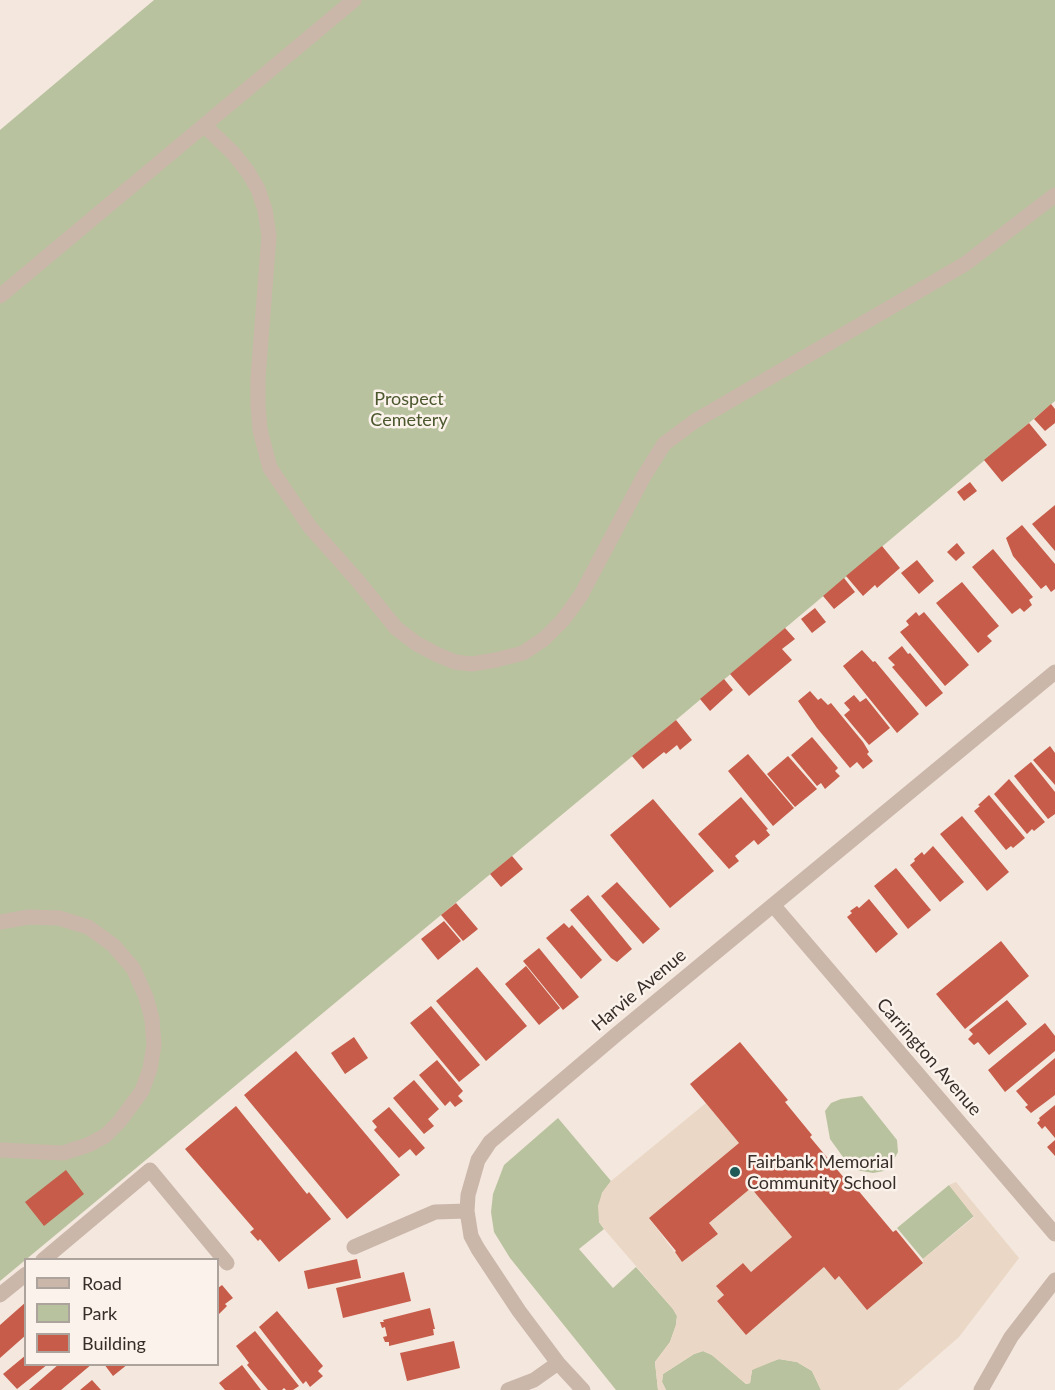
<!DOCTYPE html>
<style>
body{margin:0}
#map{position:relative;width:1055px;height:1390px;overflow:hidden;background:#f3e7de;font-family:Lato,sans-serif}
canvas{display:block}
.legend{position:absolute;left:24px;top:1258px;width:195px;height:108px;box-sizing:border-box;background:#faf2eb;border:2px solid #aca39d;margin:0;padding:8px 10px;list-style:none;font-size:18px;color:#382d29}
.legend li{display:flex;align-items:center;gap:12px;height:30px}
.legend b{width:30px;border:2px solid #aca39d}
</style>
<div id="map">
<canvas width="1055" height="1390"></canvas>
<ul class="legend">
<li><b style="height:8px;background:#cbb6aa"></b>Road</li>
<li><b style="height:16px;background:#b9c29e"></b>Park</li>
<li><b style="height:16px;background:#c65c49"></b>Building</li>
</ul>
</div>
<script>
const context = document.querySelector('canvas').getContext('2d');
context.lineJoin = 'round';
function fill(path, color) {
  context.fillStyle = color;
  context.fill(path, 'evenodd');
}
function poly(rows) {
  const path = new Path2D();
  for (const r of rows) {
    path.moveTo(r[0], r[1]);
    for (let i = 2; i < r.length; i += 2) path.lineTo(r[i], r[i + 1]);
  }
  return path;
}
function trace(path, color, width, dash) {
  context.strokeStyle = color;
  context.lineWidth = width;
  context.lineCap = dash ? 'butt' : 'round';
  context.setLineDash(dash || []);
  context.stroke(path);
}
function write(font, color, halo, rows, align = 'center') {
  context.font = font + ' Lato,sans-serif';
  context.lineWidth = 5;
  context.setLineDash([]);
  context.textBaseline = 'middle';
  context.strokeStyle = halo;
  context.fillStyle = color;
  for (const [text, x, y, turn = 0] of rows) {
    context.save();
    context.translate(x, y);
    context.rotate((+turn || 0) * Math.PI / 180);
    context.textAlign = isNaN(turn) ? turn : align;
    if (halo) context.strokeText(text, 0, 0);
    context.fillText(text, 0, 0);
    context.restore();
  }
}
fill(poly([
 [154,0,1055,0,1055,401,676,720,0,1281,0,130],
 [862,1096,897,1140,898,1152,893,1161,884,1171,873,1173,856,1170,843,1157,830,1139,825,1111,831,1103,841,1099],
 [558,1118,611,1181,602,1193,599,1222,604,1229,579,1249,613,1288,636,1267,673,1309,677,1316,676,1325,670,1342,655,1362,658,1390,616,1390,510,1258,494,1232,491,1212,493,1194,504,1165],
 [949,1185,974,1216,923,1259,897,1228],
 [703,1351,712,1355,746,1384,750,1383,752,1370,758,1366,779,1359,797,1362,812,1371,821,1390,666,1390,662,1382,663,1374,694,1354]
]), '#b9c29e');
fill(poly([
 [706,1103,739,1143,649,1218,682,1262,718,1234,709,1223,751,1188,792,1237,751,1272,743,1263,717,1285,724,1295,717,1301,746,1335,824,1267,835,1280,839,1276,868,1309,923,1263,923,1259,974,1217,949,1185,956,1182,1019,1258,959,1337,898,1390,821,1390,812,1371,797,1362,779,1359,752,1370,750,1383,746,1384,712,1355,703,1351,694,1354,663,1374,662,1382,666,1390,658,1390,655,1362,670,1342,676,1325,677,1316,673,1309,604,1229,599,1222,598,1206,602,1193,611,1181]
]), '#ebd7c5');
fill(poly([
 [1051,404,1055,409,1055,423,1045,431,1034,419],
 [1029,423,1047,445,1002,482,984,460],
 [970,482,977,491,964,501,957,492],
 [1055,505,1055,551,1032,524],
 [1022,525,1055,564,1055,589,1051,592,1046,585,1041,589,1013,556,1006,538],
 [957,543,965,553,956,561,947,552],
 [882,546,900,568,877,588,875,585,863,596,846,576],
 [993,549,1033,597,1029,600,1032,605,1024,612,1020,608,1012,614,972,567],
 [917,560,934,581,919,594,901,573],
 [844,578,855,592,834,609,823,596],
 [962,582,999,626,987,636,992,641,978,653,936,603],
 [815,608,826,622,812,633,801,619],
 [916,612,919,616,924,612,969,665,945,686,900,632,909,625,906,621],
 [785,628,795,639,782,649,792,660,749,696,730,674],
 [902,646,908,654,910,653,943,693,926,707,892,667,895,665,888,658],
 [862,650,873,662,875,661,919,714,897,733,843,666],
 [724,679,733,690,710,711,700,699],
 [810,691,818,700,821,698,828,705,831,703,863,742,869,752,867,754,873,761,863,769,857,762,850,768,817,728,798,701],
 [854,695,860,702,866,698,890,728,869,745,844,715,850,710,844,703],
 [676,720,692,740,680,750,677,745,666,754,664,752,643,769,632,756],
 [812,737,838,768,835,771,840,776,825,789,821,783,817,786,791,755],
 [1050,746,1055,753,1055,785,1033,760],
 [748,754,794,808,773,826,728,771],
 [788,756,817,789,795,807,767,774],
 [1031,762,1055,792,1055,814,1048,819,1014,776],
 [1009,779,1045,822,1034,831,1032,829,1027,834,994,794],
 [989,795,1025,838,1013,848,1011,846,1006,850,974,811,980,806,978,805],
 [741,797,768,829,766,830,770,835,758,845,754,840,735,856,739,861,729,869,698,834],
 [653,799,714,871,670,908,610,835],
 [962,816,1009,872,987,891,940,834],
 [933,846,964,882,940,902,910,865,915,861,914,859,922,852,924,855],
 [512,856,523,869,501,887,490,874],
 [896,868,931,910,908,929,874,886],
 [617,882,660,929,643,944,601,896],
 [588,895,632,949,617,962,611,958,570,910],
 [869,899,898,934,876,953,847,917,852,913,850,911,857,906,859,908],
 [456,903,478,929,463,941,441,915],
 [444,921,461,941,438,960,421,939],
 [564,923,569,928,572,925,602,960,581,979,546,938],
 [1001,941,1029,976,965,1029,936,994],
 [539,948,579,997,563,1010,523,961],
 [526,966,560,1008,539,1025,505,984],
 [477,967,527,1026,486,1061,436,1001],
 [1007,1000,1027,1024,989,1055,978,1042,974,1045,968,1039,973,1034,969,1030],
 [431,1006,480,1065,459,1082,410,1023],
 [1045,1023,1055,1036,1055,1051,1005,1092,988,1070],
 [354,1037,368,1058,345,1074,331,1053],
 [740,1042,788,1100,785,1102,812,1135,810,1137,855,1191,857,1189,893,1232,896,1230,923,1263,867,1310,839,1276,835,1280,824,1267,746,1335,717,1301,724,1295,716,1286,743,1263,751,1272,792,1237,751,1188,709,1223,718,1234,682,1262,675,1252,676,1251,649,1218,739,1143,690,1084],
 [296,1051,400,1175,347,1219,244,1095],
 [1055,1058,1055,1095,1031,1113,1025,1107,1028,1105,1016,1091],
 [437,1060,463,1091,458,1096,463,1101,455,1107,450,1101,445,1106,419,1075],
 [414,1080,439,1109,428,1119,434,1126,424,1134,393,1098],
 [1055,1105,1055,1138,1045,1126,1042,1129,1037,1123,1040,1120,1039,1118],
 [236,1106,307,1194,309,1192,331,1219,279,1262,260,1239,258,1241,250,1232,254,1229,185,1149],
 [389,1107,425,1148,416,1156,410,1149,399,1158,374,1130,377,1127,372,1121],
 [1055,1140,1055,1156,1047,1147],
 [66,1170,84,1194,44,1226,25,1202],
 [357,1259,361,1278,308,1289,304,1271],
 [404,1272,411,1301,343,1318,336,1288],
 [222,1285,233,1298,225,1304,227,1306,218,1315,218,1288],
 [26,1302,26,1335,0,1358,0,1325],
 [430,1308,435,1329,433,1329,434,1335,389,1346,389,1342,385,1342,383,1337,387,1336,385,1327,382,1328,380,1322,384,1322,383,1320],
 [277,1311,323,1366,318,1371,323,1376,310,1387,306,1381,303,1384,259,1327],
 [255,1331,299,1386,293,1390,286,1390,284,1388,282,1390,268,1390,247,1365,249,1363,236,1346],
 [454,1341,460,1368,407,1381,400,1353],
 [26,1355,26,1364,48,1364,17,1389,3,1374],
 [59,1364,92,1364,61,1390,29,1390],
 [104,1364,128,1364,113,1376],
 [242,1365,261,1390,225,1390,219,1383],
 [92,1380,101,1390,80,1390]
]), '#c65c49');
trace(poly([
 [205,126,233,153,248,172,258,189,265,210,269,236,258,378,258,405,260,430,270,468,310,527,358,581,396,628,417,644,438,655,455,662,472,664,496,660,523,653,544,639,563,620,581,595,644,476,664,444,695,421,965,264,1055,195],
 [0,296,354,0],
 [773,905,1055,1234],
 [0,922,29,917,59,918,88,927,113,945,133,968,146,997,152,1019,154,1045,150,1069,142,1091,119,1122,105,1136,88,1145,63,1153,0,1150],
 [354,1247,435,1212,467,1211],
 [43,1260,150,1170,227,1263],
 [0,1295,26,1274],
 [508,1390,534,1380,558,1363],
 [583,1390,558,1363,519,1311,478,1249,471,1236,467,1211,468,1195,478,1160,490,1142,617,1034,1055,672],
 [981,1390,1011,1337,1055,1280]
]), '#cbb6aa', 15);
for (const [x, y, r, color] of [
 [735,1172,6,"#1f5a59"]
]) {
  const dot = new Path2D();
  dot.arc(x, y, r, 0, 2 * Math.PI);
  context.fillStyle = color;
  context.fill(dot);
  trace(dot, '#faf2eb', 2);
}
write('18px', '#4b572d', '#faf2eb', [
 ["Prospect",409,399],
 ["Cemetery",409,420]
]);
write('18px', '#382d29', '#faf2eb', [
 ["Harvie Avenue",639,990,-40],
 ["Carrington Avenue",929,1057,49]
]);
write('18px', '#382d29', '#faf2eb', [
 ["Fairbank Memorial",747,1162],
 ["Community School",747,1183]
], 'left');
</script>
